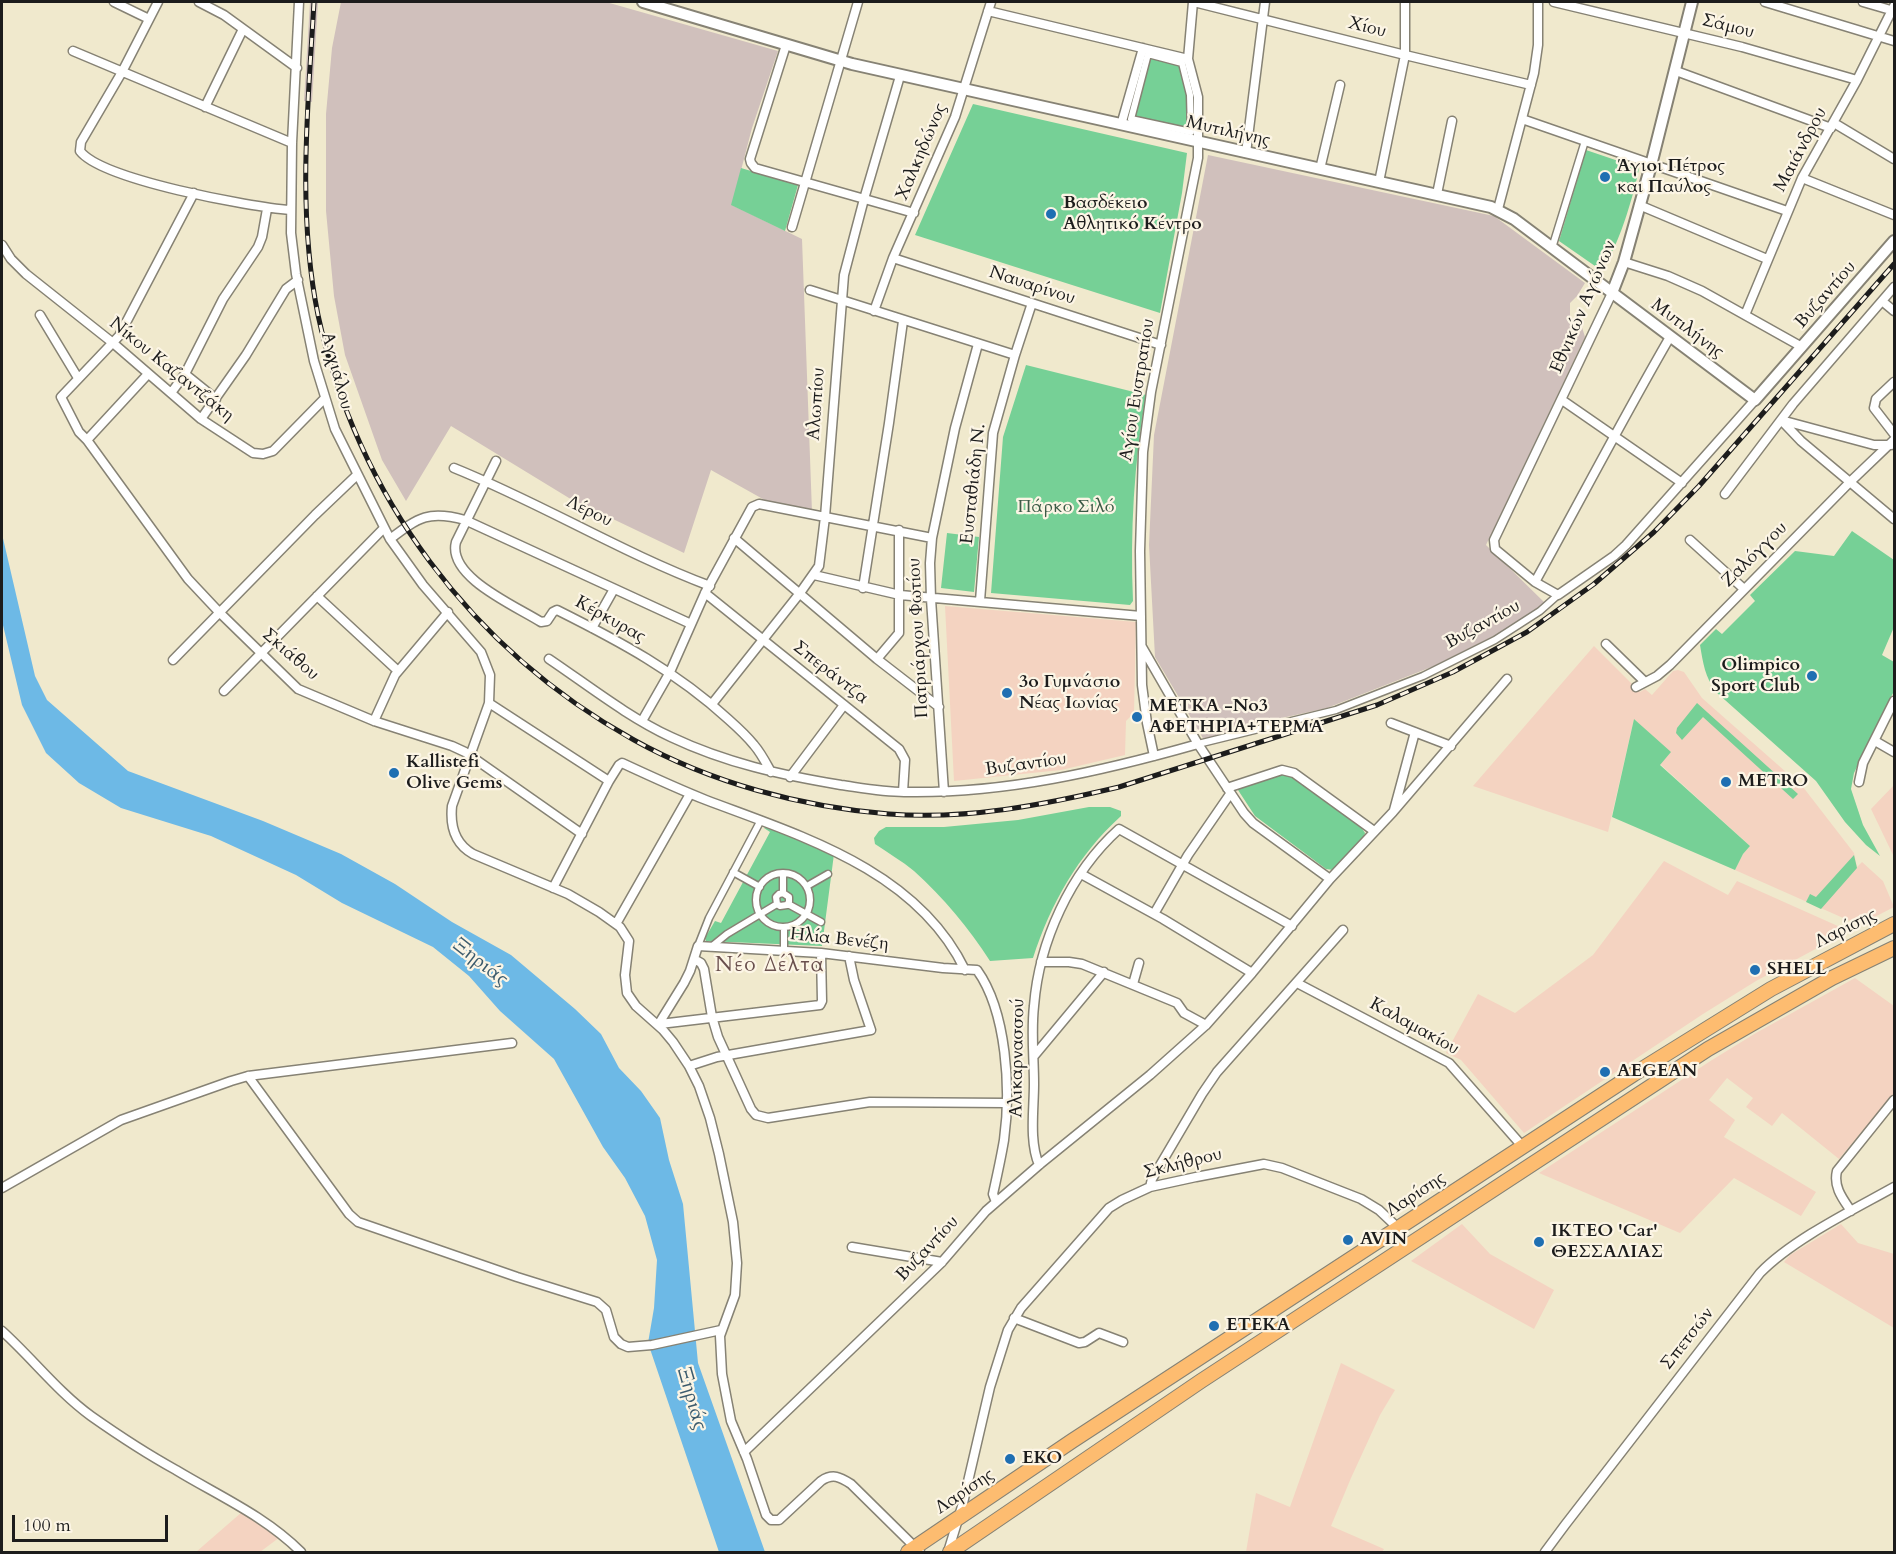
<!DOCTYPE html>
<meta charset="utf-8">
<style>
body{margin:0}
#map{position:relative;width:1896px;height:1554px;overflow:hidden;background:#f0e9cd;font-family:Cardo,serif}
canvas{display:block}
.frame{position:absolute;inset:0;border:3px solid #1c1c1c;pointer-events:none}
.scale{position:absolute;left:12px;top:1515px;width:156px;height:27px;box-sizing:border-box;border:3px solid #1c1c1c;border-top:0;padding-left:8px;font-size:18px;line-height:21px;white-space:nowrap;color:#1c1c1c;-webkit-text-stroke:4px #fcf5e5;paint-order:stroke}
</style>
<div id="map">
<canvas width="1896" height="1554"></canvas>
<div class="frame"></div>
<div class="scale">100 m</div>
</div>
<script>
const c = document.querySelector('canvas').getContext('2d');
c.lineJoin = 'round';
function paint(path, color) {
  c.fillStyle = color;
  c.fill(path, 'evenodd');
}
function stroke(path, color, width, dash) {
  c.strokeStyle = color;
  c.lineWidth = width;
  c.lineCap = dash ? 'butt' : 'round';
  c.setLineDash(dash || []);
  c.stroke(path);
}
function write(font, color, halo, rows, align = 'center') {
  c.font = font + ' Cardo,serif';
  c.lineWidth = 4.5;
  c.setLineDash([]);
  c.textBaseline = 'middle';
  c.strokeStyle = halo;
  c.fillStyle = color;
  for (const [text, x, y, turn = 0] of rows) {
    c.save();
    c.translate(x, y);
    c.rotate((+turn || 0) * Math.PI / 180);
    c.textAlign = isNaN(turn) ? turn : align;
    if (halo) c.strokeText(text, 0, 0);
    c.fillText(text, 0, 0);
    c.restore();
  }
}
paint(new Path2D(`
 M 945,606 L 1136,622 L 1134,713 L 1126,721 L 1125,755 L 1061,770 L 954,781 Z
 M 1594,646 L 1640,692 L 1645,689 L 1652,695 L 1673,671 L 1678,670 L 1684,672 L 1702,698 L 1803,787 L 1854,853 L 1857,867 L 1862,862 L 1883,881 L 1894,907 L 1859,925 L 1735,870 L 1743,854 L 1750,846 L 1660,764 L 1670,753 L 1634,719 L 1608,832 L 1473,786 Z
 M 1894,785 L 1894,857 L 1871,809 Z
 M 1664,861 L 1728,895 L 1737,881 L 1849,931 L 1756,981 L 1703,1014 L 1524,1133 L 1461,1060 L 1446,1053 L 1478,994 L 1515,1013 L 1593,955 Z
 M 1855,978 L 1894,1006 L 1894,1093 L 1839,1159 L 1782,1113 L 1772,1126 L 1746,1107 L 1753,1098 L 1727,1078 L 1709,1100 L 1735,1120 L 1724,1137 L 1816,1192 L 1801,1216 L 1734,1178 L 1680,1233 L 1539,1173 L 1712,1060 L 1756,1033 Z
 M 1462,1224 L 1490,1254 L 1554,1290 L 1534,1329 L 1411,1261 Z
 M 1841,1224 L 1858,1243 L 1894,1254 L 1894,1328 L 1784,1262 L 1790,1255 Z
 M 1341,1363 L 1395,1390 L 1380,1415 L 1351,1478 L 1331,1526 L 1384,1549 L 1382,1552 L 1246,1552 L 1256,1493 L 1290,1507 Z
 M 242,1512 L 280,1537 L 260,1552 L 196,1552 Z`), '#f4d3c1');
paint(new Path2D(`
 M 310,2 L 318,2 L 312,102 L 304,101 Z
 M 341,2 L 606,2 L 778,51 L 752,128 L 732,205 L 802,239 L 812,512 L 770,503 L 711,470 L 684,553 L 569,498 L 451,426 L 406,501 L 382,460 L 345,355 L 334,296 L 326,211 L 326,114 L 332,48 Z
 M 1208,155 L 1494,216 L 1585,283 L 1577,296 L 1570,303 L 1570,318 L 1577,320 L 1581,324 L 1585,337 L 1486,545 L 1545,603 L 1498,634 L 1434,666 L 1327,708 L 1264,722 L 1204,740 L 1155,657 L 1149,545 L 1154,435 Z`), '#d0c0bc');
paint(new Path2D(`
 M 1149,57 L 1180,64 L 1187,86 L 1190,130 L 1133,118 Z
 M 973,104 L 1187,153 L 1182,193 L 1160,313 L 915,235 Z
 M 1586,150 L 1639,168 C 1636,187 1616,260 1600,267 L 1595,266 L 1559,241 Z
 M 741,168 L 798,185 L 785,231 L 731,205 Z
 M 1026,365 L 1146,395 C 1134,462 1130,532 1133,601 L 1130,605 L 991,593 L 1003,437 Z
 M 1852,531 L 1894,560 L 1894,627 L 1882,655 L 1894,662 L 1894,691 L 1854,773 L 1851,789 L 1863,825 L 1880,856 L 1866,845 L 1845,822 L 1816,781 L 1716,692 C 1705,677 1703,663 1700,645 L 1716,629 L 1722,634 L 1755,601 L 1750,595 L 1795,551 L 1834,556 Z
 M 947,533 L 979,537 L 974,592 L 941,588 Z
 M 1697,703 L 1798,794 L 1793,799 L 1703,717 L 1682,740 L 1676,733 L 1677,728 Z
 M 1634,719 L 1671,752 L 1660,765 L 1750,846 L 1743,854 L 1735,870 L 1612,817 Z
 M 1286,773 L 1359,824 L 1365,833 L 1364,837 L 1333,870 L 1326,869 L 1255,816 L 1238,790 L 1238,788 Z
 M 1089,807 L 1110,807 L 1121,811 L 1121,816 C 1078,855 1051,903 1033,958 L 990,961 C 969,928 943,897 914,871 C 902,861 888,853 875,844 L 874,838 L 879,831 L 886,827 L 944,827 L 1018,820 Z
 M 766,826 L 834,854 L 822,946 L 706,941 L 705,938 L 715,921 L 721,923 L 770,832 L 764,828 Z
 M 1854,855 L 1857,868 L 1821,909 L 1806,902 L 1810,894 L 1816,897 Z`), '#76d096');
paint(new Path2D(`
 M 2,534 L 35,676 L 47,700 L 128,771 L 263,821 L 341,854 L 395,884 L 452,922 L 511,955 L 575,1009 L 601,1034 L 619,1068 L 641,1091 L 660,1118 L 669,1160 L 683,1204 L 698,1363 L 765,1552 L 719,1552 L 648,1343 L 654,1308 L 657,1260 L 645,1216 L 625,1178 L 603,1147 L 554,1059 L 500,1011 L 469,976 L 433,947 L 342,903 L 296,875 L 211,836 L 121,808 L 79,783 L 46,753 L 22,705 L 2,621 Z`), '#6db9e6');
const pedestrian = new Path2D(`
 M 1148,54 L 1182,63 L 1190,95 L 1191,132 L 1131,119 Z
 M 1552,248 L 1585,141
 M 1198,744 L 1336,710 L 1423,676 L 1495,640 L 1540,611 L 1558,595
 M 733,872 L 760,887
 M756 900a27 27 0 1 1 54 0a27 27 0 1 1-54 0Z
 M 783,873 L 783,893
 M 807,886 L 828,874
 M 788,904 L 821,922
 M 698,946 L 709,918 L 761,820
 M 711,947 L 727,934 L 777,904 L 780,906 L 787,905 L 789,902 L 789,897 L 783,893 L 779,894 L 776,897 L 777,904
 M 784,951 L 784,927`);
const minor = new Path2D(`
 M 114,2 L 149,19
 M 158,2 L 122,72 L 81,142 L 80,151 C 102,180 251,207 290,210
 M 199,2 L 224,15 L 297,68
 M 299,2 L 292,143 L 291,233 L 296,274 L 314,361 L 335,429 L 390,539 L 423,585 L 481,652 L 490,675 L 489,703 L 452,806 C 450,826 455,844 473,854 L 568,894 L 599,912 L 620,927 L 629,941 L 625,975 L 627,993 L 636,1006 L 663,1030 L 673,1042 L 689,1066 L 699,1086 L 710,1118 L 719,1154 L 733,1222 L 737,1263 L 735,1295 L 720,1336 L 722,1374 L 731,1421 L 747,1459 L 766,1515 L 771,1520 L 779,1520 L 821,1481 C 833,1473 840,1477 851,1484 L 920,1552
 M 1194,2 L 1405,55 L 1531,85
 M 1554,2 L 1742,47 L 1857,80
 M 1765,2 L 1894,41
 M 1863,2 L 1894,11
 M 988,11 L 1188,59
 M 786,45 L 750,159 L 751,163 L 755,168 L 914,213
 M 73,51 L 292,143
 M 1676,71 L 1831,128
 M 205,107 L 243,29
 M 1522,119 L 1787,211
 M 1834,123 L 1894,159
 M 1121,125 L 1143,48
 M 1246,153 L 1265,2
 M 1320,169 L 1340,85
 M 1802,178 L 1894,215
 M 1379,182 L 1405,55 L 1405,2
 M 194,193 L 119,336 L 61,397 L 79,432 L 87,440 L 188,579 L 219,612 L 298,689 L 374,721 L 452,746 L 465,752 L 582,834
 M 1437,194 L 1452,121
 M 1639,205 L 1767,259
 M 1498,209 L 1534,73 L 1538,45 L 1538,2
 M 792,227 L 858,2
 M 2,245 L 11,259 L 26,274 L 113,343 L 201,419 L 253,453 L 263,454 L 273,451 L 325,398
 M 893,258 L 1161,345
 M 1624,262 L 1668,276 L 1702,291 L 1802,347
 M 810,290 L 1015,355
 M 1612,293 L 1494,540 L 1495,549 L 1535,582 L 1558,595 L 1614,556 L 1626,545 L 1755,400
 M 1882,301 L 1894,311
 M 874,311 L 893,258 L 955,117 L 991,2
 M 40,315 L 78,378
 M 1745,315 L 1802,178 L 1857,80 L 1894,6
 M 185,374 L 216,399
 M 1894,382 L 1876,399 L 1874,408 L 1894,434
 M 171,393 L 185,374 L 223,299 L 258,247 L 262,237 L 267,209
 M 1562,400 L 1682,483
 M 201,419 L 246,355 L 286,289 L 298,280
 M 1781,420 L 1801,441 L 1894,519
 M 1781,420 L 1874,445 L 1891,445
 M 87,440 L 148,374
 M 496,461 L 456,542 C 447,577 516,606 541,622 L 547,621 L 553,612 L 557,610 C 619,641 677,672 728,719 C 737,727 746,735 754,745 C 761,753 766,763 771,772
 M 454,468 C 541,503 622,553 710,586
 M 1725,494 L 1793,404 L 1894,287
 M 734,538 L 877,659 L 939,707
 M 390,539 C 419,517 429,510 465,520 L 691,624
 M 1690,540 L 1744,589
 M 814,575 L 900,595 L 1141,616
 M 1535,582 C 1580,501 1623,418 1670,337
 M 863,588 L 889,423 L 903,321
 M 705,593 L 899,749 L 905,760 L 903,792
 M 317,596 L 398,671
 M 980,601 L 993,433 L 1015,355 L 1032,303
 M 592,628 L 614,589
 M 1606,644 L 1645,682
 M 1142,647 L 1198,744 L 1244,813 L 1253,823 L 1330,879
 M 549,659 C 589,686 628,717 671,737 C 726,763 781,775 841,785 C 862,788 883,792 904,792 C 1004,794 1103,771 1198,744
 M 877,659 L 899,633 L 899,530
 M 173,660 L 315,515 L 357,475
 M 1636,687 L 1657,676 L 1670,665 L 1850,482 L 1894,440
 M 224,691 L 384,528
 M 489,703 L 609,781
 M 712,704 L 800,593 L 819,566 L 825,517 L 844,275 L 864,199 L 900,76
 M 374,721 L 395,675 L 448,612
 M 642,721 L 670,672 L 705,593 L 752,507 L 759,504 L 932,538
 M 1391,723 L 1451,746
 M 1875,741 L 1894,752
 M 1154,756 L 1147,723 L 1142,685 L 1140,551 L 1143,452 L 1151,392 L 1198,158 L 1198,97 L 1188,59 L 1193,2
 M 790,777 L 844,705
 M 1859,782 L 1863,763 L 1894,701
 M 1227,788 L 1282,770 L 1294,773 L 1374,831
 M 944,792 L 931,599 L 930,563 L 932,538 L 955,428 L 978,344
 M 1394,810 L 1415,732
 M 1081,874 L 1163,919 L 1252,973
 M 553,888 L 609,781 L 619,765 L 622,763 C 650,776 678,789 706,800 C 801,836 917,870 965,970
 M 1154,914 L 1188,855 L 1230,794
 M 616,924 L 690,794
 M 694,959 L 701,963 L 704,969 L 712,1017 L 718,1037 L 751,1109 L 756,1115 L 768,1118 L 870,1102 L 1006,1103
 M 1041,962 L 1069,962 L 1082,964 L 1177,1003 L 1184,1013 L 1206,1025
 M 1297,983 L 1449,1063 L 1523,1147
 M 1133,984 L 1139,963
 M 660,1024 L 820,1005 L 822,1001 L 821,953
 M 658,1025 L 684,983 L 690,971 L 698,946 L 821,953 L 943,968 L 977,970 C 1007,1012 1011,1090 1004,1140 C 1001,1158 997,1176 993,1194 L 996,1202
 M 1034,1056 L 1104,972
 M 689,1066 L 717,1057 L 871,1030 L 854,980 L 849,956
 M 248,1076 L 349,1214 L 358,1222 L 517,1277 L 597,1302 L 606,1310 L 614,1337 L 621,1344 L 628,1347 L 652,1345 L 721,1330
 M 1039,1165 C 1029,1141 1034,1110 1034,1084 C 1034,1058 1031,1032 1034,1006 C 1039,942 1070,873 1119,829 L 1292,926
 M 1150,1187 L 1152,1179 L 1202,1094 L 1217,1072 L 1343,930
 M 2,1188 L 121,1120 L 231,1081 L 248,1076 L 512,1043
 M 1851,1211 C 1843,1199 1833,1187 1837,1171 L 1894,1100
 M 852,1247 L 942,1262
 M 1014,1318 L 1079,1343 L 1085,1342 L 1099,1333 L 1123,1342
 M 2,1331 C 32,1358 58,1392 91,1416 C 118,1435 147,1454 176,1470 C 219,1496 265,1516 301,1552
 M 744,1452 L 942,1262 L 986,1211 L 1039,1165 L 1150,1075 L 1206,1025 L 1252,973 L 1330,879 L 1393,812 L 1507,679
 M 948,1552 L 963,1503 L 990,1387 L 1008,1330 L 1021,1308 L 1109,1208 L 1122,1200 L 1150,1187 L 1196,1177 L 1264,1164 L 1282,1168 L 1361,1199 L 1379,1210 L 1398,1228
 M 1545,1552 L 1565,1525 L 1760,1273 C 1793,1239 1853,1210 1894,1187`);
const tertiary = new Path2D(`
 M 643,2 L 852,64 L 1491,207 L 1514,219 L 1755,400 L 1894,241
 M 1612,293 L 1624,262 L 1651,165 L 1692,2`);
const primary = new Path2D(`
 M 908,1552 L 1072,1441 L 1634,1074 L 1771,989 L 1894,924
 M 950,1552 L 1201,1381 L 1708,1049 L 1832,978 L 1894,948`);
stroke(pedestrian, '#868274', 9);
stroke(minor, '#868274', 11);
stroke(tertiary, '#868274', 14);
stroke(primary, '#868274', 16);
stroke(pedestrian, '#fff', 6);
stroke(minor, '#fff', 8);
stroke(tertiary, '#fff', 10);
stroke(primary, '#fdbc70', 14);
const rail = new Path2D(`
 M 314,2 C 308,106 297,212 318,315 C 357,496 472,650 634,740 C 711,783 802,807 889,814 C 967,820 1043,805 1119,787 L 1377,705 L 1453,672 L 1527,632 L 1594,584 L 1654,532 L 1699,486 L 1894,264`);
stroke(rail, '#1c1c1c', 5);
stroke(rail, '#fcf5e5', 3, [9]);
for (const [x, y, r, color] of [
 [1605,177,6,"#1f6fb2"],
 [1051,214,6,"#1f6fb2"],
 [1812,676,6,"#1f6fb2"],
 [1007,693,6,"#1f6fb2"],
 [1137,717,6,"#1f6fb2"],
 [394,773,6,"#1f6fb2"],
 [1726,782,6,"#1f6fb2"],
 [1755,970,6,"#1f6fb2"],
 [1605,1072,6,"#1f6fb2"],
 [1348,1240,6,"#1f6fb2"],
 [1539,1242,6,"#1f6fb2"],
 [1214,1326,6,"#1f6fb2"],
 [1010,1459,6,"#1f6fb2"]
]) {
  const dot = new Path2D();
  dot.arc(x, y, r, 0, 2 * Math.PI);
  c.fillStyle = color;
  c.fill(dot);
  stroke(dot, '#fcf5e5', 2);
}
write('18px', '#1c1c1c', '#fcf5e5', [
 ["Σάμου",1728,27,14],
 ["Χίου",1367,28,14],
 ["Μυτιλήνης",1228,132,13],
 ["Μαιάνδρου",1801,150,-62],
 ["Χαλκηδώνος",922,152,-67],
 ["Ναυαρίνου",1032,286,18],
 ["Βυζαντίου",1826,295,-49],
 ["Εθνικών Αγώνων",1584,307,-67],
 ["Μυτιλήνης",1687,329,37],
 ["Νίκου Καζαντζάκη",171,370,39],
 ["Αγχιάλου",336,371,75],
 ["Αγίου Ευστρατίου",1138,390,-81],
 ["Αλωπίου",817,404,-86],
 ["Ευσταθιάδη Ν.",974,484,-84],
 ["Λέρου",589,512,26],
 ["Ζαλόγγου",1755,555,-45],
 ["Κέρκυρας",610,620,29],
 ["Βυζαντίου",1483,625,-29],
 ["Πατριάρχου Φωτίου",919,638,-93],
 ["Σκιάθου",290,655,41],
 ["Σπεράντζα",830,673,38],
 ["Βυζαντίου",1026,765,-8],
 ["Λαρίσης",1846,929,-27],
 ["Ηλία Βενέζη",839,940,6],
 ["Καλαμακίου",1414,1027,29],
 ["Αλικαρνασσού",1018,1058,-89],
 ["Σκλήθρου",1183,1164,-14],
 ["Λαρίσης",1416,1195,-33],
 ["Βυζαντίου",928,1249,-47],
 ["Σπετσών",1688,1339,-52],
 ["Λαρίσης",965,1492,-34]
]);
write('bold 18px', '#1c1c1c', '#fcf5e5', [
 ["Άγιοι Πέτρος",1617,167],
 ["και Παύλος",1617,188],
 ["Βασδέκειο",1063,204],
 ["Αθλητικό Κέντρο",1063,225],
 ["Olimpico",1800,666,"right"],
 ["Sport Club",1800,687,"right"],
 ["3ο Γυμνάσιο",1019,683],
 ["Νέας Ιωνίας",1019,704],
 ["ΜΕΤΚΑ -Νο3",1149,707],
 ["ΑΦΕΤΗΡΙΑ+ΤΕΡΜΑ",1149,728],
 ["Kallistefi",406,763],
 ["Olive Gems",406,784],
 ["METRO",1738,782],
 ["SHELL",1767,970],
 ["AEGEAN",1617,1072],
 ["ΙΚΤΕΟ 'Car'",1551,1232],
 ["ΘΕΣΣΑΛΙΑΣ",1551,1253],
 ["AVIN",1360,1240],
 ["ΕΤΕΚΑ",1226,1326],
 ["EKO",1022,1459]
], 'left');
write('18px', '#3c5b47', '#fcf5e5', [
 ["Πάρκο Σιλό",1066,508]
]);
write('italic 20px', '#3c5b6d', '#fcf5e5', [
 ["Ξηριάς",480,963,38],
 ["Ξηριάς",691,1399,74]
]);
c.letterSpacing = '1.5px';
write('21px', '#694f4d', '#fcf5e5', [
 ["Νέο Δέλτα",770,966]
]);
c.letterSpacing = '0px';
</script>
